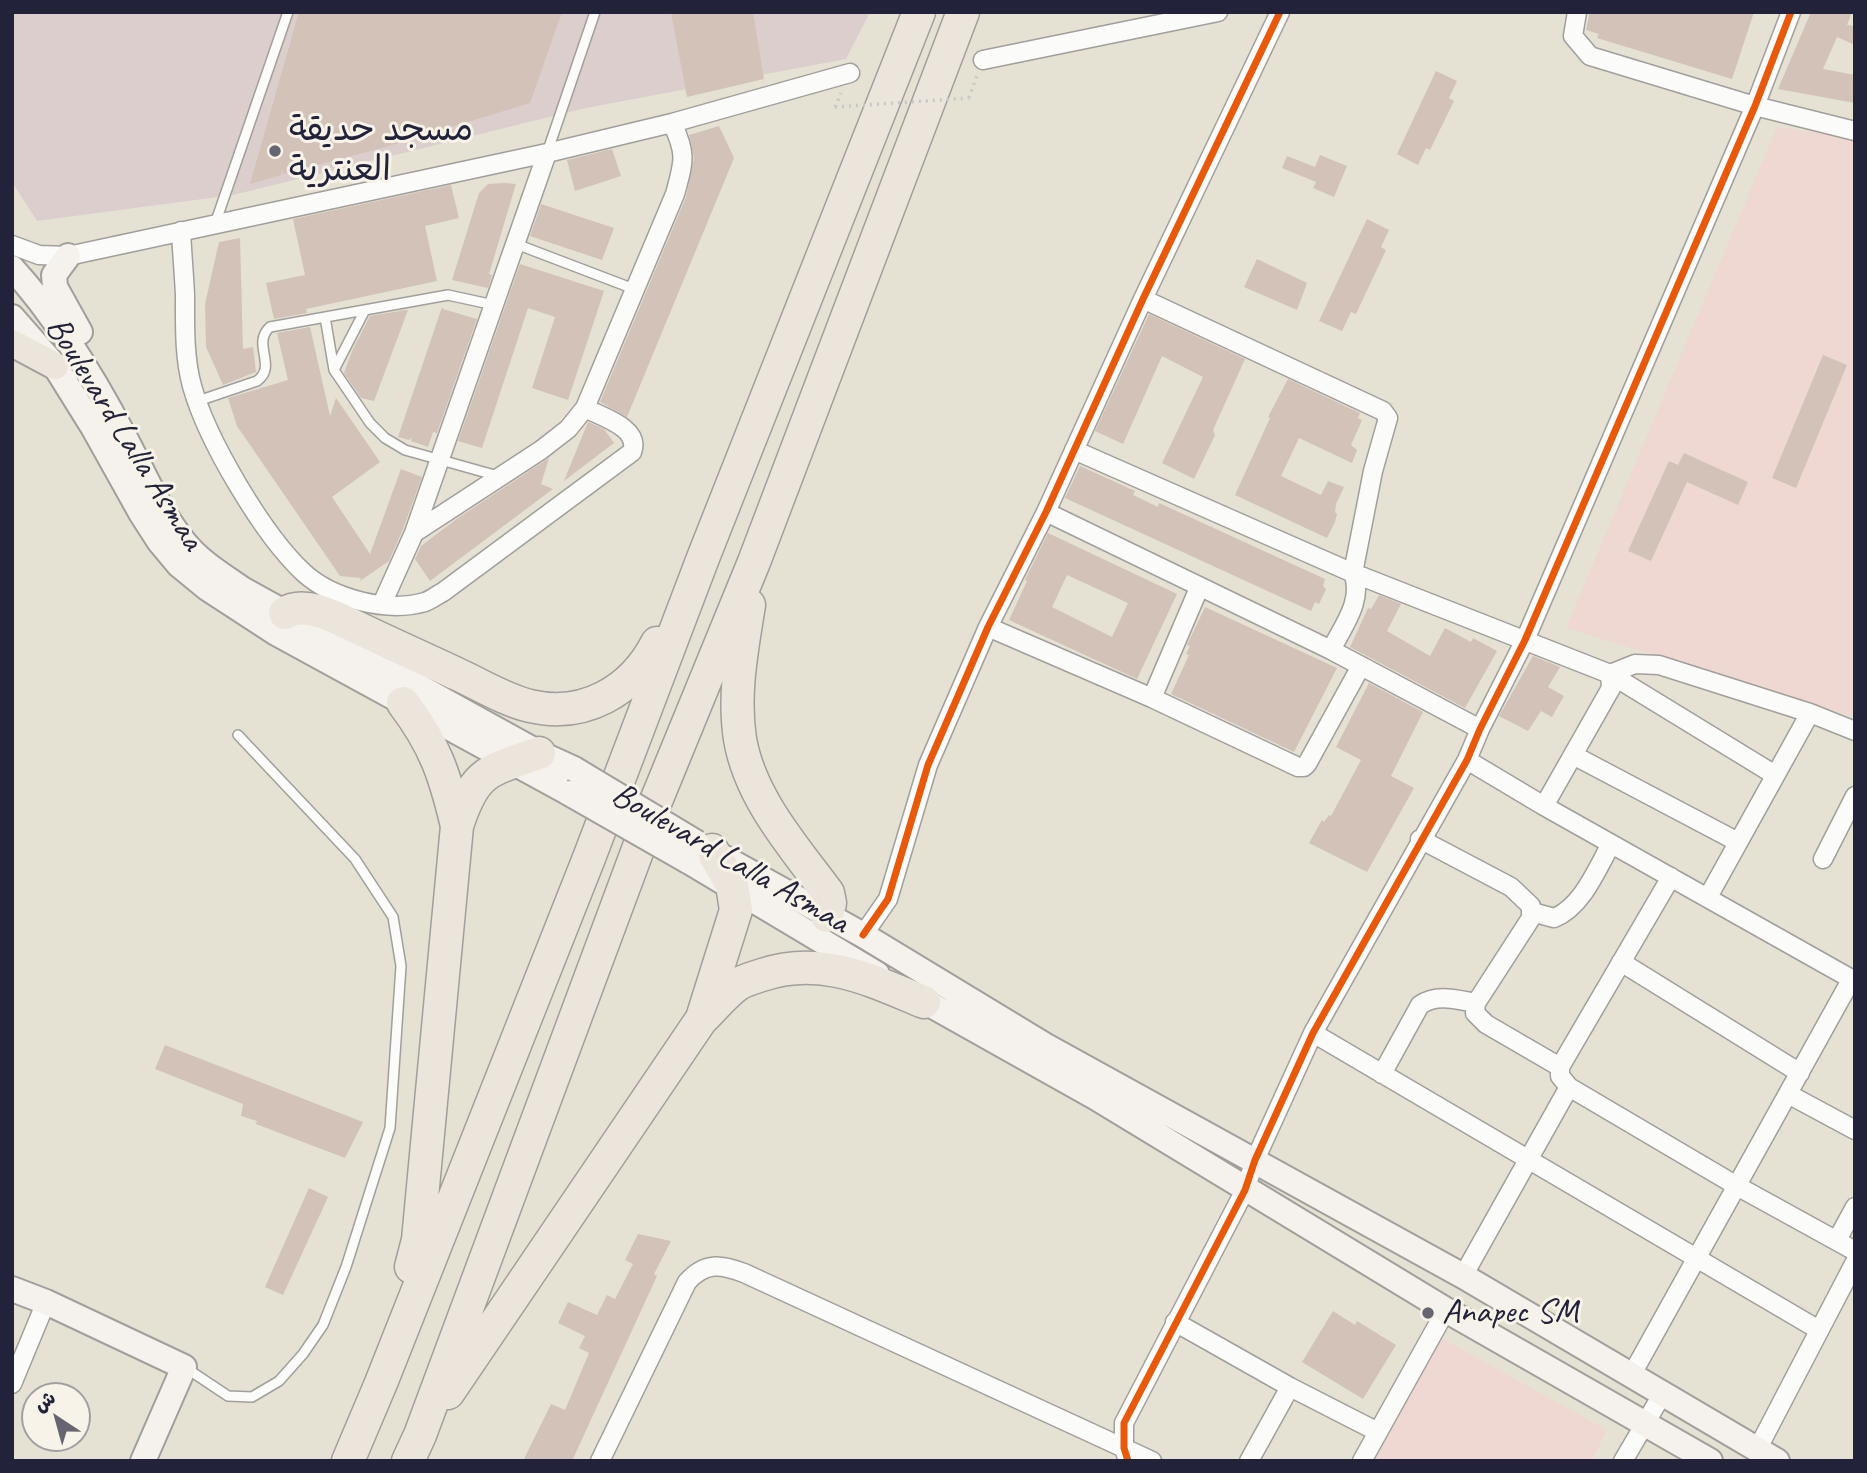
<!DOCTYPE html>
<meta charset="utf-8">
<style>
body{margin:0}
#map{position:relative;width:1867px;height:1473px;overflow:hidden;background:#e5e2d4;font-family:Caveat,"Playpen Sans Arabic",sans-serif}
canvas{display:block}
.frame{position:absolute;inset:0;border:14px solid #22223b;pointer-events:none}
.north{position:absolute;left:21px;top:1382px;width:70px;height:70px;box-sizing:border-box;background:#f7f3e8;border:2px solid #a29fa3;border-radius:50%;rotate:324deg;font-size:19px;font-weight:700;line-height:28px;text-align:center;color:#22223b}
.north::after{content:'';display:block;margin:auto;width:24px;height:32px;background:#666571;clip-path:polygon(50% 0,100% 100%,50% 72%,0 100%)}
</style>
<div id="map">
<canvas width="1867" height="1473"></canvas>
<div class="frame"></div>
<div class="north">ش</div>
</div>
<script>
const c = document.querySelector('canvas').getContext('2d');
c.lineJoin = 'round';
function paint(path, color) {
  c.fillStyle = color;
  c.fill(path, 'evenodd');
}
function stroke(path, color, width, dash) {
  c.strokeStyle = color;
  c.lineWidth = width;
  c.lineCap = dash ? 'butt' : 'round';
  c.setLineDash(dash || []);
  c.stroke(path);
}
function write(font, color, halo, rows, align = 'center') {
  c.font = font + ' Caveat,"Playpen Sans Arabic",sans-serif';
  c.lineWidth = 6;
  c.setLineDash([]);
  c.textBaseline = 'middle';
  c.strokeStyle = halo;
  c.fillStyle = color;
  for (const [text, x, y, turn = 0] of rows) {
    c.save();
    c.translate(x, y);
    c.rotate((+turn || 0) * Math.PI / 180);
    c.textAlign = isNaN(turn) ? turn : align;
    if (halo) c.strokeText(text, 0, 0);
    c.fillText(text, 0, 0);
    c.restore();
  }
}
paint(new Path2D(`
 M 1777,127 L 1855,138 L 1855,717 L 1566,628 Z
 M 1438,1336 L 1607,1430 L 1591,1461 L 1368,1461 Z`), '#efd8d2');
paint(new Path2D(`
 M 12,12 L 870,12 L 846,59 L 586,108 L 233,195 L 37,221 L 12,182 Z`), '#dbcecc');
paint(new Path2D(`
 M 299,12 L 562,12 L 530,103 L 382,148 L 283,174 L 282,170 L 281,175 L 250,184 Z
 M 671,12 L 753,12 L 764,79 L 687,97 Z
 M 1590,12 L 1754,12 L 1732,79 L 1597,38 L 1599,34 L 1586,30 Z
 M 1811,12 L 1852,12 L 1847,25 L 1855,26 L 1855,45 L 1837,37 L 1823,69 L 1855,75 L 1855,103 L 1778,89 Z
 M 1436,71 L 1457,81 L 1449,98 L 1454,101 L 1430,150 L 1426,148 L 1418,165 L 1397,154 Z
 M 719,126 L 734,158 L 627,417 L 600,402 L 686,197 L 694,158 L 689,135 Z
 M 612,149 L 621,176 L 575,191 L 567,160 Z
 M 1320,155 L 1347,166 L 1334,197 L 1313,188 L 1316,182 L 1282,168 L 1287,156 L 1315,167 Z
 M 505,183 L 516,184 L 489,274 L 492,275 L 488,288 L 452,280 L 479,193 L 488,184 Z
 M 451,185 L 459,218 L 425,226 L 437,281 L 306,309 L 307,313 L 274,319 L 266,283 L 305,275 L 293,219 Z
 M 541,204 L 614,228 L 602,260 L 530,236 Z
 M 1367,219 L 1389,230 L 1381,247 L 1386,250 L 1356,314 L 1351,312 L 1342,331 L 1319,321 Z
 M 240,238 L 243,349 L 253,347 L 256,372 L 223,385 L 206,347 L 205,304 L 219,242 Z
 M 1257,259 L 1307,283 L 1297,310 L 1244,287 Z
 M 520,264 L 604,291 L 568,400 L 532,388 L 555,317 L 528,308 L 482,448 L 458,441 Z
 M 442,307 L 443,309 L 477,319 L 437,433 L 433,432 L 428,447 L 411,441 L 412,437 L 409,440 L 398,437 Z
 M 405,310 L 408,310 L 374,401 L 361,398 L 344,373 L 352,351 L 370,316 Z
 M 1149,314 L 1245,359 L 1213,430 L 1215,435 L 1194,479 L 1162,463 L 1203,377 L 1162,356 L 1123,444 L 1095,431 Z
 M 310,327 L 330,416 L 336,398 L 380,462 L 332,497 L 370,554 L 401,469 L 422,477 L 403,529 L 389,561 L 360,581 L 361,578 L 340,576 L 237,426 L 228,398 L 288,380 L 277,333 Z
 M 1823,355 L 1847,365 L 1796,488 L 1772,478 Z
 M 1288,379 L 1360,413 L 1358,418 L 1362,420 L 1351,445 L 1357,450 L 1352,463 L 1299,438 L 1281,476 L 1321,495 L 1328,481 L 1344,487 L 1336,504 L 1335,512 L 1337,514 L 1335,522 L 1327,538 L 1235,495 L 1270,418 L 1268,417 Z
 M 588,422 L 604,429 L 614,443 L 564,481 Z
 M 1684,453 L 1748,482 L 1738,505 L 1687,482 L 1651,561 L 1628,551 L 1669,461 L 1678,465 Z
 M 549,458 L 541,484 L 553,489 L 430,581 L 415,559 L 421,546 L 458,518 Z
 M 1080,466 L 1135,491 L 1133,495 L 1158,507 L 1159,503 L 1325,579 L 1323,586 L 1326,589 L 1319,604 L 1315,602 L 1311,611 L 1065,498 Z
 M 1048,533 L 1177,594 L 1137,679 L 1009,620 L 1027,581 L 1025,580 ZM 1067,575 L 1128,603 L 1112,637 L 1052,607 Z
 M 1379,595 L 1401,604 L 1387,631 L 1430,656 L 1445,628 L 1471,642 L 1473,638 L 1497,651 L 1465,708 L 1350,647 L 1368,608 L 1371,609 Z
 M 1205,607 L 1337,668 L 1294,752 L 1171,694 L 1189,655 L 1186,654 L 1190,646 L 1187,645 Z
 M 1533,656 L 1560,667 L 1548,687 L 1564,696 L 1552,717 L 1541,711 L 1528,731 L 1499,716 Z
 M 1369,683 L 1423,712 L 1391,776 L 1414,788 L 1367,872 L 1309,843 L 1322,820 L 1324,822 L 1329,815 L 1331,816 L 1361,760 L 1336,747 Z
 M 165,1045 L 363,1122 L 345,1158 L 256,1124 L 257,1121 L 241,1116 L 243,1104 L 155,1069 Z
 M 309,1188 L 328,1197 L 283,1295 L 265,1287 Z
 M 638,1234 L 671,1241 L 654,1274 L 657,1276 L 572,1461 L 523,1461 L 551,1404 L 565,1410 L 589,1353 L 579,1348 L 585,1336 L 558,1323 L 568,1302 L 597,1315 L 607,1295 L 615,1299 L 633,1264 L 625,1260 Z
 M 1333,1311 L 1355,1325 L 1357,1321 L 1396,1345 L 1363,1399 L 1302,1362 Z`), '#d2c2b8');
const lane = new Path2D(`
 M 547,153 L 595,12
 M 215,224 L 288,12
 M 516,244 L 634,289
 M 325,317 L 334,370 L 370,423 L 385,438 L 405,450 L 498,476
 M 334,370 L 365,310
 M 198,401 L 257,381 C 278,366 251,344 270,327 L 448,295 L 494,305
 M 186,1368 L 228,1396 L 252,1397 L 279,1381 L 303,1354 L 323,1325 L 346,1267 L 390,1128 L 401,966 L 393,917 L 355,859 L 238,735`);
const street = new Path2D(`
 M 1577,12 L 1573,36 L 1590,56 L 1755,106 L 1855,131
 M 983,60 L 1218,12
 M 181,231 C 182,252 184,274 185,295 C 185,325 184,357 192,386 C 207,440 263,535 304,573 C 333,599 387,613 425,602 C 431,600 437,595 443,592 L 632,452 C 641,428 602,417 585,408
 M 12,245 L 39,255 L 68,256 L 547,153 L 672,123 L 850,73
 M 1143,299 L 1383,411 L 1388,418 L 1373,471 L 1353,573 C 1364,600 1343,626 1331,650
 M 1074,450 L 1353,573 L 1610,674 L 1775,775
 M 1046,512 L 1331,650 L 1480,729
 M 414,533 L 541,450 L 568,429 L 585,408 L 675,194 C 684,161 687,154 672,123
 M 382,604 L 414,533 L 547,153
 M 988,627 L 1152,698 L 1298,767 L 1304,767 L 1307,764 L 1361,666
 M 1152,698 L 1199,588
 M 1573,755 L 1738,842
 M 1467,760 L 1544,806 L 1855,981
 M 1544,806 L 1611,688 L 1610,674 L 1635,664 L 1659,665 L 1810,713 L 1855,731
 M 1420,839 L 1511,887 L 1531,906 L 1531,918 L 1476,1003 L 1475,1013 L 1486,1024 L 1560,1067
 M 1823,859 L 1855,796
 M 1671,877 L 1560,1067 L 1560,1076 L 1569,1087 L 1737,1186 L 1855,1251
 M 1708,897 L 1810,713
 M 1532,912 L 1554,918 C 1582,907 1597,869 1611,844
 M 863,935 L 888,899 L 928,765 L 988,627 L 1046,512 L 1143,299 L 1280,12
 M 1621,962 L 1800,1073
 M 1313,1033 L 1819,1330
 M 1382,1074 L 1420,1005 C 1437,993 1458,1000 1476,1003
 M 1788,1094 L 1855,1130
 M 1837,1240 L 1855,1207
 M 1463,1276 L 1569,1087
 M 1175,1322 L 1290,1387 L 1378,1432
 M 1631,1376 L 1851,980
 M 12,1384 L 46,1302
 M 1758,1448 L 1855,1262
 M 600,1461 L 687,1282 C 705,1262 720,1264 744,1273 L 1152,1461
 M 1128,1461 L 1124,1448 L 1124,1423 L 1245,1190 L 1255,1160 L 1313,1033 L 1467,760 L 1480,729 L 1525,640 L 1755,106 L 1791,12
 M 1249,1461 L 1290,1387
 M 1362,1461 L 1446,1310
 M 1623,1461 L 1663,1393`);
const secondary = new Path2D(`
 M 68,256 L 54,275 L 55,287 L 80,332
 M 12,268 C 57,317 93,377 124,436 C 143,471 159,511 184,542 C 200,562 222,575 242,589 L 539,753 L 574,769
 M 12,317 L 55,366 L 93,427 L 141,513 L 159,541 L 179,565 L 207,588 L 276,633 L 569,793
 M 712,851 L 863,935 L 1046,1046 L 1463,1276 L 1777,1461
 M 688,861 L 877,974
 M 908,992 L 1095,1097 L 1446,1310 L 1710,1461
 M 12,1289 L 46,1302 L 184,1367 L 143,1461`);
const primary = new Path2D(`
 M 12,343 L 55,366`);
const highway = new Path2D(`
 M 749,605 C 742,649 733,694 740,739 C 750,798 794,847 828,893 L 830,903 L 827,916
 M 285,613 C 305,600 337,618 356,627 C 389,643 423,658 457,674 C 481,685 505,700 530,706 C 585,719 633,690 657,643
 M 403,703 C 435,745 445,775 457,826 L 418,1240 L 411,1267
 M 457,826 C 475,770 488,771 539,753
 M 703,1015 L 736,910 L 732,885 L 712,850
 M 448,1393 L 701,1020 C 713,1009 724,994 737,985 C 744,980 753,978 762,975 C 822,955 870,980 924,1002
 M 348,1461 L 381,1383 L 589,858 L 703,558 L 919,12
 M 408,1461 L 420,1435 L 656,801 L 754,562 L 963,12`);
stroke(lane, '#a19f9b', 12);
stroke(street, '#a19f9b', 21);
stroke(secondary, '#a19f9b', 28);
stroke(primary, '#a19f9b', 30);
stroke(highway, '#a19f9b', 35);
stroke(new Path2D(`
 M 969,98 L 977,75
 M 835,107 L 841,93`), '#c8c8c6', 3.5, [2, 5]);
stroke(lane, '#fbfbf9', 9);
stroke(street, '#fbfbf9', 18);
stroke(secondary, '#f5f2ee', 24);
stroke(primary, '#ece5dc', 26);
stroke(highway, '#ece5dc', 32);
const secondaryBridge = new Path2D(`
 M 574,769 L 697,843
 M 569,793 L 688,861`);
stroke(secondaryBridge, '#a19f9b', 28, []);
stroke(new Path2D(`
 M 835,107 L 969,98`), '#c8c8c6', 3.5, [2, 5]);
stroke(secondaryBridge, '#f5f2ee', 24);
stroke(new Path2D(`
 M 863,935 L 888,899 L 928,765 L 988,627 L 1046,512 L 1143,299 L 1280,12
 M 1128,1461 L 1124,1448 L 1124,1423 L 1245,1190 L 1255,1160 L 1313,1033 L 1467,760 L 1480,729 L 1525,640 L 1755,106 L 1791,12`), '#e8590c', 7);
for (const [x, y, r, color] of [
 [275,151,7,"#666571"],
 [1428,1313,7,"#666571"]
]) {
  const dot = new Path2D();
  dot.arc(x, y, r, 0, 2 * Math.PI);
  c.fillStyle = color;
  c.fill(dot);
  stroke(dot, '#f7f3e8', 2.5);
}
write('35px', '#22223b', '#f7f3e8', [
 ["مسجد حديقة",289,131],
 ["العنترية",289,171],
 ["Anapec SM",1442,1313]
], 'left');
write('35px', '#22223b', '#f7f3e8', [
 ["Boulevard Lalla Asmaa",124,434,58],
 ["Boulevard Lalla Asmaa",730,859,30]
]);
</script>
